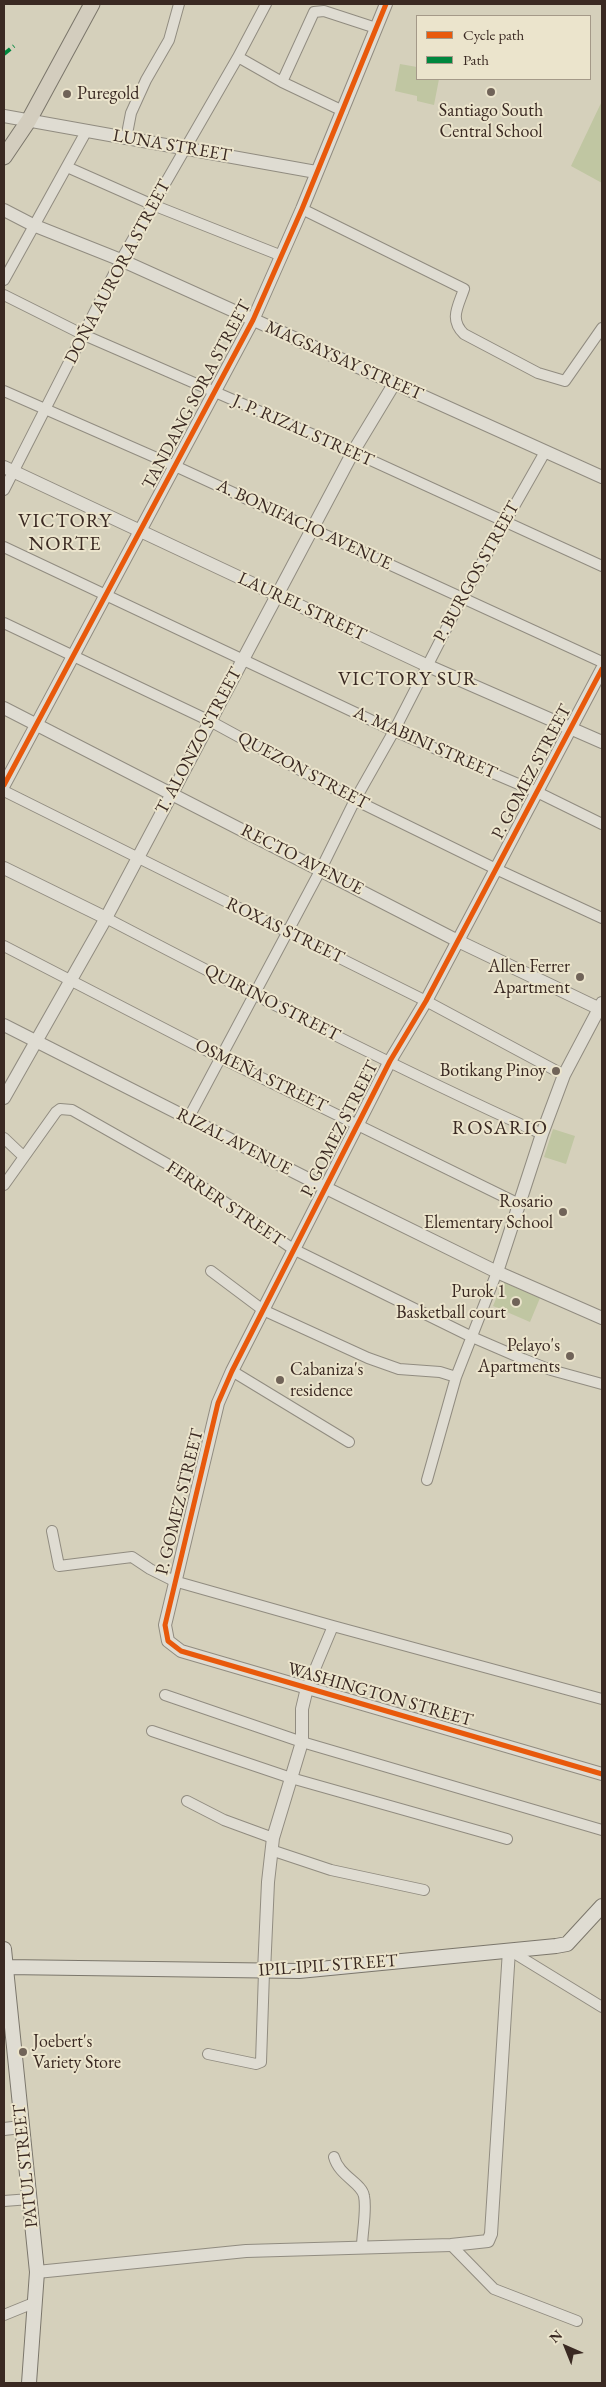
<!DOCTYPE html>
<meta charset="utf-8">
<style>
body{margin:0}
#map{position:relative;width:606px;height:2387px;overflow:hidden;background:#d5d0bb;font-family:"EB Garamond",serif}
canvas{display:block}
.frame{position:absolute;inset:0;border:5px solid #3a2922;pointer-events:none}
.legend{position:absolute;left:416px;top:15px;width:175px;height:65px;box-sizing:border-box;background:#ebe4cc;border:1px solid #a49988;margin:0;padding:6px 9px;list-style:none;font-size:15px;color:#3a2922}
.legend li{display:flex;align-items:center;gap:10px;height:25px}
.legend b{width:25px;border:1px solid #a49988}
.north{position:absolute;left:541px;top:2322px;width:50px;height:50px;-webkit-text-stroke:4px #ebe4cc;paint-order:stroke;rotate:316deg;font-size:14px;font-weight:700;line-height:20px;text-align:center;color:#3a2922}
.north::after{content:'';display:block;margin:auto;width:18px;height:22px;background:#3a2922;clip-path:polygon(50% 0,100% 100%,50% 72%,0 100%)}
</style>
<div id="map">
<canvas width="606" height="2387"></canvas>
<div class="frame"></div>
<ul class="legend">
<li><b style="height:6px;background:#e8590c"></b>Cycle path</li>
<li><b style="height:6px;background:#00873e"></b>Path</li>
</ul>
<div class="north">N</div>
</div>
<script>
const c = document.querySelector('canvas').getContext('2d');
c.lineJoin = 'round';
function paint(path, color) {
  c.fillStyle = color;
  c.fill(path, 'evenodd');
}
function stroke(path, color, width, dash) {
  c.strokeStyle = color;
  c.lineWidth = width;
  c.lineCap = dash ? 'butt' : 'round';
  c.setLineDash(dash || []);
  c.stroke(path);
}
function write(font, color, halo, rows, align = 'center') {
  c.font = font + ' "EB Garamond",serif';
  c.lineWidth = 4;
  c.setLineDash([]);
  c.textBaseline = 'middle';
  c.strokeStyle = halo;
  c.fillStyle = color;
  for (const [text, x, y, turn = 0] of rows) {
    c.save();
    c.translate(x, y);
    c.rotate((+turn || 0) * Math.PI / 180);
    c.textAlign = isNaN(turn) ? turn : align;
    if (halo) c.strokeText(text, 0, 0);
    c.fillText(text, 0, 0);
    c.restore();
  }
}
paint(new Path2D(`
 M 400,64 L 417,67 L 417,79 L 439,79 L 434,105 L 417,101 L 417,96 L 395,91 Z
 M 602,101 L 602,183 L 571,166 Z
 M 553,1129 L 575,1136 L 566,1164 L 544,1157 Z
 M 503,1282 L 540,1298 L 530,1322 L 493,1306 Z`), '#c0c6a2');
const minor = new Path2D(`
 M 238,57 L 282,82 L 343,111
 M 282,82 L 314,12 L 324,11 L 376,28
 M 126,139 L 131,113 L 146,80 L 169,40 L 179,4
 M 67,167 L 153,205 L 282,256
 M 302,209 L 464,289 C 458,307 449,319 464,334 L 538,373 L 565,381 L 602,328
 M 4,280 L 87,130
 M 4,295 L 84,335 L 353,452 L 602,566
 M 4,391 L 175,466 L 602,662
 M 4,490 L 121,260 L 238,57 L 266,4
 M 4,547 L 394,731 L 537,792 L 602,824
 M 4,623 L 210,721 L 355,800 L 496,869 L 602,918
 M 4,791 L 426,1001 L 564,1075
 M 106,918 C 250,993 394,1067 542,1134
 M 4,946 L 221,1058 L 519,1204
 M 188,1119 L 321,869 L 355,800 L 394,731 L 462,598 L 545,452
 M 4,1138 L 23,1156
 M 4,1185 L 56,1112 L 60,1109 L 72,1110 L 178,1170 L 293,1249 L 472,1337 L 523,1359 L 551,1370 L 602,1384
 M 211,1271 L 263,1310 L 368,1358 L 399,1369 L 440,1372 L 456,1377
 M 232,1371 L 349,1442
 M 427,1480 L 456,1377 L 497,1272
 M 52,1531 L 59,1566 L 132,1557 L 150,1569 L 174,1581 L 333,1626 L 602,1699
 M 307,1688 L 333,1626
 M 165,1695 L 302,1742 L 602,1830
 M 152,1731 L 291,1778 L 507,1839
 M 187,1801 L 224,1820 L 273,1838
 M 271,1850 L 331,1870 L 424,1890
 M 509,1950 L 602,2007
 M 208,2054 L 256,2064 L 261,2062 L 264,1972
 M 334,2157 C 339,2176 362,2183 364,2196 C 367,2210 362,2233 362,2247
 M 4,2201 L 30,2199
 M 451,2245 L 494,2289 L 577,2321
 M 4,2315 L 36,2302`);
const tertiary = new Path2D(`
 M 4,116 L 316,172
 M 4,210 L 33,225 L 121,260 L 602,477
 M 4,467 L 426,665 L 602,742
 M 602,669 L 426,1001 L 390,1061 L 232,1371 L 218,1403 L 165,1625 L 168,1641 L 181,1651 L 602,1774
 M 4,708 L 458,941 L 602,1010
 M 4,785 L 253,320 L 302,209 L 386,4
 M 4,868 L 106,918
 M 4,1025 L 326,1188 L 497,1272 L 602,1318
 M 4,1098 L 106,918 L 353,452 L 394,384
 M 497,1272 L 542,1134 L 564,1075 L 602,1003
 M 264,1972 L 268,1882 L 273,1838 L 302,1742 L 302,1709 L 307,1688
 M 4,2129 L 21,2127
 M 37,2272 L 246,2251 L 451,2245 L 488,2241 L 491,2234 L 509,1950`);
const secondary = new Path2D(`
 M 4,1949 L 37,2272 L 29,2383
 M 6,1967 L 299,1971 L 556,1946 L 567,1944 L 602,1906`);
const primary = new Path2D(`
 M 4,157 L 29,120 L 92,4`);
stroke(minor, '#918c80', 12);
stroke(tertiary, '#918c80', 14);
stroke(secondary, '#7b766b', 16);
stroke(primary, '#7b766b', 17);
stroke(minor, '#dfdcd2', 10);
stroke(tertiary, '#dfdcd2', 12);
stroke(secondary, '#dfdcd2', 14);
stroke(primary, '#d3cdbe', 15);
stroke(new Path2D(`
 M 4,54 L 14,46`), '#00873e', 4, [8, 4]);
stroke(new Path2D(`
 M 602,669 L 426,1001 L 390,1061 L 232,1371 L 218,1403 L 165,1625 L 168,1641 L 181,1651 L 602,1774
 M 4,785 L 253,320 L 302,209 L 386,4`), '#e8590c', 5);
for (const [x, y, r, color] of [
 [491,92,5,"#706358"],
 [67,94,5,"#706358"],
 [580,977,5,"#706358"],
 [556,1071,5,"#706358"],
 [563,1212,5,"#706358"],
 [516,1302,5,"#706358"],
 [570,1356,5,"#706358"],
 [280,1380,5,"#706358"],
 [23,2052,5,"#706358"]
]) {
  const dot = new Path2D();
  dot.arc(x, y, r, 0, 2 * Math.PI);
  c.fillStyle = color;
  c.fill(dot);
  stroke(dot, '#ebe4cc', 2);
}
write('18px', '#3a2922', '#ebe4cc', [
 ["Puregold",77,94,"left"],
 ["Santiago South",491,111,"center"],
 ["Central School",491,132,"center"],
 ["Allen Ferrer",570,967],
 ["Apartment",570,988],
 ["Botikang Pinoy",546,1071],
 ["Rosario",553,1202],
 ["Elementary School",553,1223],
 ["Purok 1",506,1292],
 ["Basketball court",506,1313],
 ["Pelayo's",560,1346],
 ["Apartments",560,1367],
 ["Cabaniza's",290,1370,"left"],
 ["residence",290,1391,"left"],
 ["Joebert's",33,2042,"left"],
 ["Variety Store",33,2063,"left"]
], 'right');
write('18px', '#3a2922', '#ebe4cc', [
 ["LUNA STREET",172,146,10],
 ["DOÑA AURORA STREET",118,272,-62],
 ["MAGSAYSAY STREET",344,361,24],
 ["TANDANG SORA STREET",197,395,-62],
 ["J. P. RIZAL STREET",303,431,24],
 ["A. BONIFACIO AVENUE",304,525,25],
 ["P. BURGOS STREET",477,572,-61],
 ["LAUREL STREET",302,607,25],
 ["T. ALONZO STREET",199,741,-62],
 ["A. MABINI STREET",425,743,24],
 ["QUEZON STREET",303,771,28],
 ["P. GOMEZ STREET",532,772,-62],
 ["RECTO AVENUE",302,860,27],
 ["ROXAS STREET",285,931,26],
 ["QUIRINO STREET",272,1003,27],
 ["OSMEÑA STREET",261,1076,26],
 ["P. GOMEZ STREET",340,1129,-63],
 ["RIZAL AVENUE",234,1142,27],
 ["FERRER STREET",225,1204,34],
 ["P. GOMEZ STREET",180,1502,-76],
 ["WASHINGTON STREET",380,1695,16],
 ["IPIL-IPIL STREET",328,1966,-4],
 ["PATUL STREET",26,2166,-96]
]);
c.letterSpacing = '1px';
write('20px', '#3a2922', '#ebe4cc', [
 ["VICTORY",65,522],
 ["NORTE",65,545],
 ["VICTORY SUR",408,680],
 ["ROSARIO",500,1129]
]);
c.letterSpacing = '0px';
</script>
